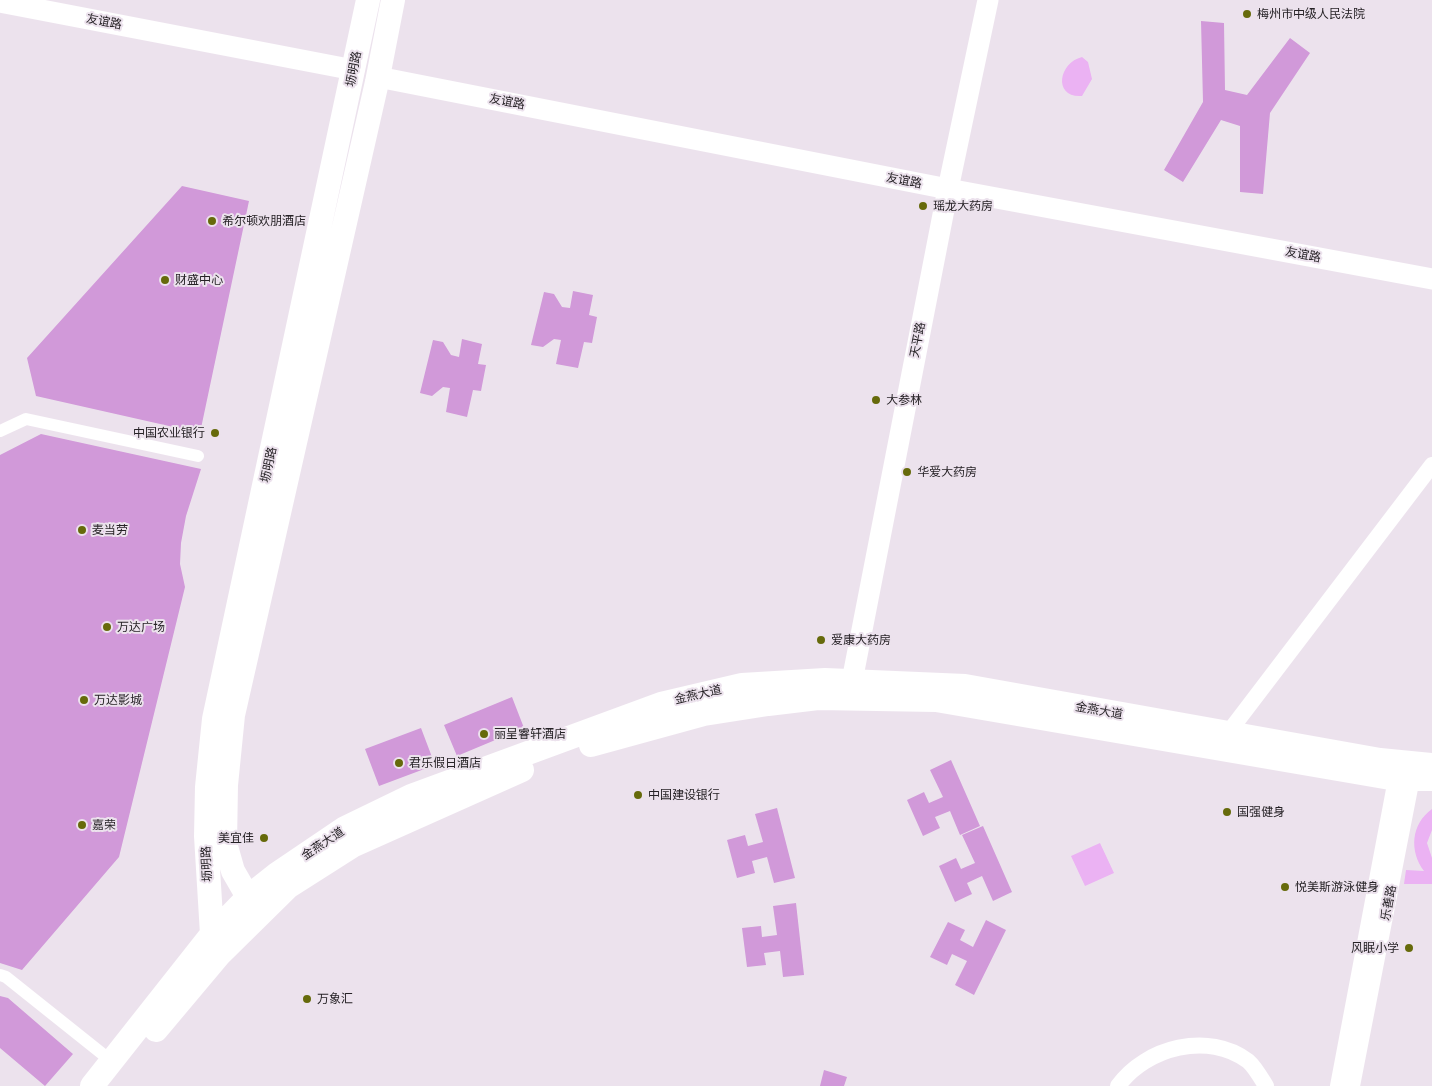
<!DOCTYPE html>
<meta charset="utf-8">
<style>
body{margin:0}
canvas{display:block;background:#ece2ed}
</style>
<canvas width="1432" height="1086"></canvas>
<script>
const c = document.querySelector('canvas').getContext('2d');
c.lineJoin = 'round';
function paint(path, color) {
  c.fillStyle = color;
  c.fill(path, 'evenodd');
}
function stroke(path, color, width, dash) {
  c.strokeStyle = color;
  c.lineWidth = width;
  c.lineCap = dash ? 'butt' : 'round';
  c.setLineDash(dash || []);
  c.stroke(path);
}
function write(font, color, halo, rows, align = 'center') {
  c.font = font + ' Figtree,"Noto Sans SC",sans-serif';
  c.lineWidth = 4;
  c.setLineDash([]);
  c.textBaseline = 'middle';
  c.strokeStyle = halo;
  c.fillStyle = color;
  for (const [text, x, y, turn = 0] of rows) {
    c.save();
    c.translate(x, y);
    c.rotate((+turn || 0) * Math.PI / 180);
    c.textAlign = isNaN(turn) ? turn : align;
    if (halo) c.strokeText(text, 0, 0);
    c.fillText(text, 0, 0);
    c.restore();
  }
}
paint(new Path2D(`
 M 1082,57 L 1088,62 L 1092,79 L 1082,96 C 1053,98 1058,63 1082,57 Z
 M 1432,809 L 1432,830 L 1427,843 L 1432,858 L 1432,884 L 1404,884 L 1406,870 L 1424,871 C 1409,851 1411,824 1432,809 Z
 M 1100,843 L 1114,873 L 1085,886 L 1071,856 Z`), '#ebb2f3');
paint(new Path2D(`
 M 1201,21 L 1224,23 L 1225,90 L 1247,95 L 1290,38 L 1310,53 L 1270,113 L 1263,194 L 1240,192 L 1240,126 L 1221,120 L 1183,182 L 1164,170 L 1203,102 Z
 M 182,186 L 249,201 L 200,433 L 36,396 L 27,358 Z
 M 573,291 L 593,295 L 589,315 L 597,317 L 592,343 L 584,342 L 578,368 L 556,364 L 561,340 L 554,339 L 543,347 L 531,345 L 544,292 L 554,294 L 562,307 L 570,308 Z
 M 462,339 L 482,344 L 478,364 L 486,365 L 481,391 L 473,390 L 467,417 L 446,412 L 450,388 L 443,387 L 432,396 L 420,393 L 433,340 L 443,342 L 451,355 L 459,357 Z
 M 41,434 L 201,469 L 186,516 L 181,543 L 180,564 L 185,587 L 119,857 L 22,970 L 0,963 L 0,455 Z
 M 512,697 L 524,728 L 457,756 L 444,725 Z
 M 421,728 L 435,765 L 379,786 L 365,749 Z
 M 951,760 L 980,826 L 960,835 L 950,811 L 935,817 L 940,828 L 923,836 L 907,800 L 924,792 L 929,803 L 943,797 L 930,770 Z
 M 777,808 L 795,878 L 774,883 L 767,857 L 752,861 L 755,873 L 737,878 L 727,840 L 745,835 L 748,846 L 763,842 L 755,814 Z
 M 983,826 L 1012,892 L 993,901 L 982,876 L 967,883 L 972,894 L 955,902 L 939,866 L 956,858 L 961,869 L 975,863 L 962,835 Z
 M 796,903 L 804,975 L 783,977 L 780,951 L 764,953 L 766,965 L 747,967 L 742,928 L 761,926 L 762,937 L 777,935 L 773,906 Z
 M 986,920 L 1006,930 L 974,995 L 955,985 L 967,961 L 952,954 L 947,965 L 930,957 L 948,922 L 965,930 L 960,940 L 973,947 Z
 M 0,996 L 8,998 L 73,1054 L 45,1086 L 0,1048 Z
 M 824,1070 L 847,1077 L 844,1086 L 820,1086 Z`), '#d199d9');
stroke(new Path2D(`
 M 0,431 L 26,419 L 198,456
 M 0,975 L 6,977 L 105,1056`), '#fff', 12);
stroke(new Path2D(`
 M 1228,733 L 1432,465
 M 1118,1086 C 1146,1047 1209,1031 1248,1061 C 1255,1067 1261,1078 1266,1086
 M 1338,1086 L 1396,779
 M 1352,1086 L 1412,778`), '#fff', 16);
stroke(new Path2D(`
 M 0,2 L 354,70
 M 378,77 L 948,189 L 1432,279
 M 852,681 L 948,189 L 988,0`), '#fff', 21);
stroke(new Path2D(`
 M 591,745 L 704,714 L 768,704 L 818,698 L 936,700 L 1396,779 L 1432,779
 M 248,897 L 233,871 L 225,843 L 226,785 L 233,715 L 377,82 L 393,0
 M 212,934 L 206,836 L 207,787 L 214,719 L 368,0
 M 156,1030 L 219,955 L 288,887 L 354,845 L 522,770
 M 92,1086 L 212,934 L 248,897 L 277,874 L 345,828 L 411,796 L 661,704 L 742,685 L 825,680 L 965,686 L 1380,760 L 1432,765`), '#fff', 24);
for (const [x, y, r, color] of [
 [1247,14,5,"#666a0b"],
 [923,206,5,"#666a0b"],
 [212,221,5,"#666a0b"],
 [165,280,5,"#666a0b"],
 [876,400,5,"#666a0b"],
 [215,433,5,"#666a0b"],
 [907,472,5,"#666a0b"],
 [82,530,5,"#666a0b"],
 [107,627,5,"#666a0b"],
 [821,640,5,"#666a0b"],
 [84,700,5,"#666a0b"],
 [484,734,5,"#666a0b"],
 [399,763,5,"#666a0b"],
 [638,795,5,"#666a0b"],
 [1227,812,5,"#666a0b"],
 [82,825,5,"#666a0b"],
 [264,838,5,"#666a0b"],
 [1285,887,5,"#666a0b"],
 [1409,948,5,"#666a0b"],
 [307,999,5,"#666a0b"]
]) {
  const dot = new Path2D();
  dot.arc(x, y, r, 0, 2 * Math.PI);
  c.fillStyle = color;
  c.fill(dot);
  stroke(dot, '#ece2ed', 2);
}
write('12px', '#262226', '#ece2ed', [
 ["梅州市中级人民法院",1257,14],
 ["瑶龙大药房",933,206],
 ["希尔顿欢朋酒店",222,221],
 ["财盛中心",175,280],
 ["大参林",886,400],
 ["中国农业银行",205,433,"right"],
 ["华爱大药房",917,472],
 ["麦当劳",92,530],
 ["万达广场",117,627],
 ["爱康大药房",831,640],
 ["万达影城",94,700],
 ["丽呈睿轩酒店",494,734],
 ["君乐假日酒店",409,763],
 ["中国建设银行",648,795],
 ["国强健身",1237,812],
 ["嘉荣",92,825],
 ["美宜佳",254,838,"right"],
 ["悦美斯游泳健身",1295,887],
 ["风眠小学",1399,948,"right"],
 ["万象汇",317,999]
], 'left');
write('12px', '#262226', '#ece2ed', [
 ["友谊路",104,22,11],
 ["坜明路",354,69,-79],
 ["友谊路",507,102,11],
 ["友谊路",904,181,11],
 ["友谊路",1303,255,11],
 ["天平路",918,340,-79],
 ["坜明路",269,465,-78],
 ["金燕大道",698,695,-13],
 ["金燕大道",1099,711,10],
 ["金燕大道",323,844,-34],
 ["坜明路",207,864,-93],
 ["乐善路",1389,903,-79]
]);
</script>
